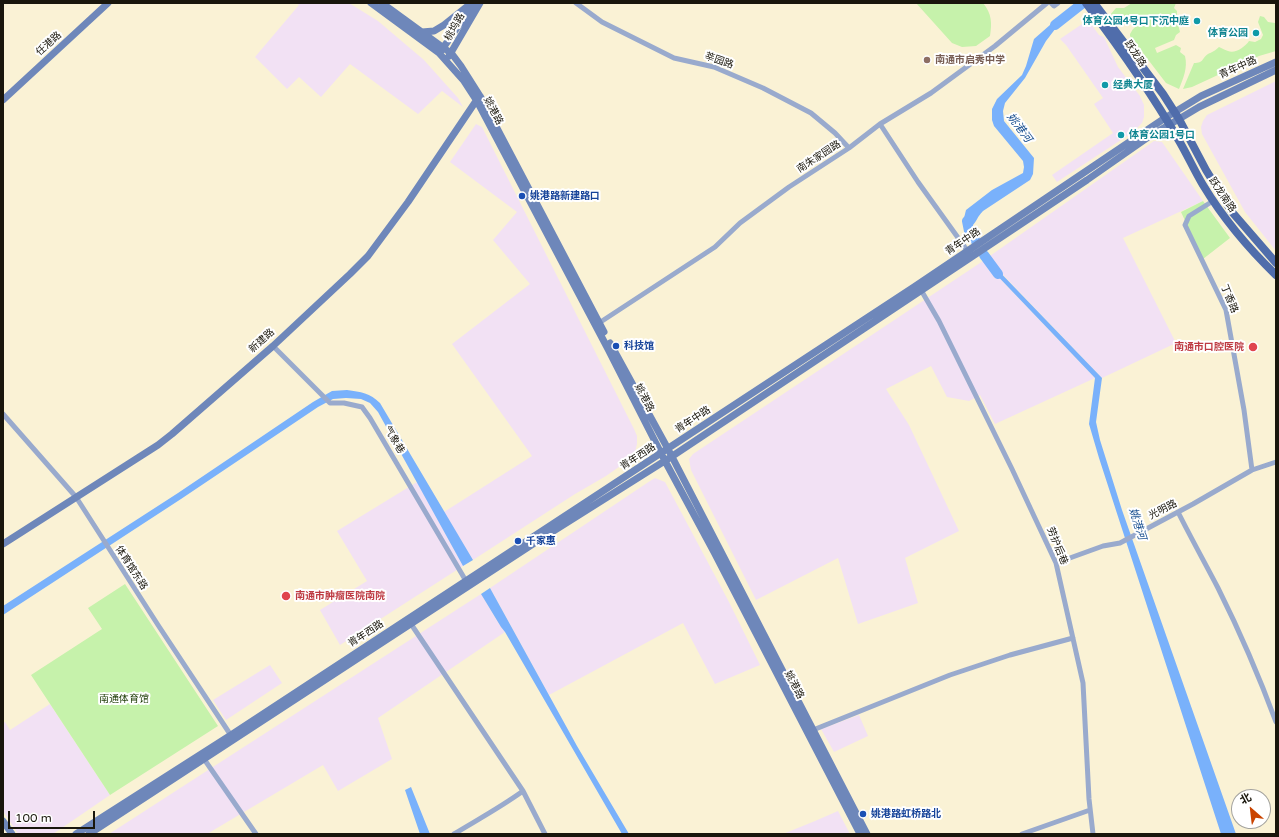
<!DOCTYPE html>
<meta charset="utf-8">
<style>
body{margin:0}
#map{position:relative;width:1279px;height:837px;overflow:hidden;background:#faf2d5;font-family:"Varela Round","Noto Sans SC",sans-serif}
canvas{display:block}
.frame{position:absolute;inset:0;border:4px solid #19160c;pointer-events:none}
.north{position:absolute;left:1231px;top:789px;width:40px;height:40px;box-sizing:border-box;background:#fff;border:1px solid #a3a29e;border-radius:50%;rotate:332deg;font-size:11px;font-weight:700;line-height:16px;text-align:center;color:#19160c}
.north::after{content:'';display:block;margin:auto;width:14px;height:18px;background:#ca4400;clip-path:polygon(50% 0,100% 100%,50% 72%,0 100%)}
.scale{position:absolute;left:8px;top:811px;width:87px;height:18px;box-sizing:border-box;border:2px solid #19160c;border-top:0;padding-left:5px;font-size:12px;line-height:14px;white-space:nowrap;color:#19160c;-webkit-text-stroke:3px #fff;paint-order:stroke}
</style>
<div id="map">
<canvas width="1279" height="837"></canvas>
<div class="frame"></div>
<div class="north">北</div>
<div class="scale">100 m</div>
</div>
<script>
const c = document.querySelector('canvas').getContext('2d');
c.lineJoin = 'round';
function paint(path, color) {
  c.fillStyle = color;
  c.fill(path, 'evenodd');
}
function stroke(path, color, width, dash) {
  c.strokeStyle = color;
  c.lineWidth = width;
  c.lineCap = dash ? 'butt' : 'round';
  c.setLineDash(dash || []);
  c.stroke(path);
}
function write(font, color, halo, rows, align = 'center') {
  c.font = font + ' "Varela Round","Noto Sans SC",sans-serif';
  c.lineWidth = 4;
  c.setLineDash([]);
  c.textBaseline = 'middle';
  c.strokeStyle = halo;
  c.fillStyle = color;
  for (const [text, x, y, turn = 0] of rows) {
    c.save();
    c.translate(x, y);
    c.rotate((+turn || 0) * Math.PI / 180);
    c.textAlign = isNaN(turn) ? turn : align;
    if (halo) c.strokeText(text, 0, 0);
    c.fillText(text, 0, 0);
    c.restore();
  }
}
paint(new Path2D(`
 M 296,3 L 349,3 L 378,21 L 424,60 L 458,98 L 463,107 L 442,91 L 418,114 L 350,64 L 321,97 L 299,77 L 287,89 L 255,57 L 299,5 Z
 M 1088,20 L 1099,35 L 1104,37 L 1118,67 L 1140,96 L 1144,105 L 1144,117 L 1142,123 L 1133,132 L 1057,182 L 1052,175 L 1113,133 L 1094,104 L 1103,98 L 1066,45 L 1060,39 Z
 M 1276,81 L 1276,251 L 1245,212 L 1202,134 L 1201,127 L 1203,121 L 1207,115 Z
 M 476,124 L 482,127 L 634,429 L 637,436 L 637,444 L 635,452 L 626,462 L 606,476 L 575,494 L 473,560 L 444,512 L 532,456 L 452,344 L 530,284 L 493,240 L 517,212 L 450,162 Z
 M 1154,141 L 1162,142 L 1203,201 L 1123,238 L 1176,343 L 1102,378 L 987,258 Z
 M 983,261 L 1095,378 L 995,424 L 980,395 L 969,401 L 947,397 L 931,366 L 886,389 L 909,425 L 959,531 L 905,558 L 918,603 L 858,624 L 838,558 L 756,600 L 691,470 L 689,459 L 693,454 Z
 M 655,478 L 665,482 L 729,602 L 760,665 L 715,684 L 683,623 L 549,695 L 490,588 L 650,481 Z
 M 417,482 L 463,566 L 340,645 L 320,610 L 367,581 L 337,531 Z
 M 481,594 L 501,627 L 505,632 L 378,718 L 392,759 L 338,791 L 323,765 L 207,834 L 109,834 Z
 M 270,665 L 282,683 L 226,720 L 213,700 Z
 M 50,704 L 110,795 L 53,834 L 18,834 L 3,811 L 3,723 L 5,722 L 10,730 Z
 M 859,715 L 868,736 L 834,752 L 821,729 Z
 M 838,811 L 850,834 L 783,834 L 815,821 Z`), '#f2e1f4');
paint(new Path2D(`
 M 916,3 L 983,3 C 992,14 992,23 990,36 L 976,46 L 962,47 L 952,43 Z
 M 1132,3 L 1184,3 L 1176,3 L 1174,8 L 1177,11 L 1177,20 L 1180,32 L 1176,35 L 1174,40 L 1155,48 L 1157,53 L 1176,45 L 1181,48 L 1180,52 L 1185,56 C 1188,68 1183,79 1179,89 L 1166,83 L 1130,36 L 1130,34 L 1133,29 L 1144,20 L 1141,15 C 1124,25 1126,30 1110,15 L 1116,8 L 1124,8 Z
 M 1260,16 L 1264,17 L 1268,22 L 1275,23 L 1276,25 L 1276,51 L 1259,56 L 1192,87 L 1183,89 L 1194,63 C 1204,63 1202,58 1208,54 C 1212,52 1215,51 1219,47 C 1222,48 1224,50 1228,51 C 1235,54 1245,47 1249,41 L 1255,42 L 1261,39 L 1263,35 L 1258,22 Z
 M 1203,201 L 1230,238 L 1203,259 L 1181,212 Z
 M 125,584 L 218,726 L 110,795 L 31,675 L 102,629 L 88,608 Z`), '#c6f2ab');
paint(new Path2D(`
 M 1075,3 L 1046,41 L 1025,78 L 1005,103 L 1003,111 L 1004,121 L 1034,158 L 1033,174 L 1030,180 L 983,211 C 977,217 977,221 972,226 L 972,233 L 968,237 L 963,222 L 966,210 L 992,190 L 1023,173 L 1024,167 L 1023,161 L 994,126 L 992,120 L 992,109 L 997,99 L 1022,75 L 1026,66 L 1034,39 Z
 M 991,263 L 1102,378 L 1096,422 L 1100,440 L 1122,510 L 1236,834 L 1221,834 L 1099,458 L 1089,424 L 1095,378 L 988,266 Z
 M 347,390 C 361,392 370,393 380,403 L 473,560 L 463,566 L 378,412 L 370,403 L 361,399 L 346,398 L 333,399 L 318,407 L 181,499 L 3,615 L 3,606 L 178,493 L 313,402 L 332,391 Z
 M 490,588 L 577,746 L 629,834 L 622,834 L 505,632 L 501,627 L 481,594 Z
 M 411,787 L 430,834 L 420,834 L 405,790 Z`), '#79b1fb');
stroke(new Path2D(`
 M 1055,25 L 1083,3
 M 967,221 L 969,231 L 975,240
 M 984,255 L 998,274`), '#79b1fb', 10);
stroke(new Path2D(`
 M 576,3 L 602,22 L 674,58 L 714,67 L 763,88 L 811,113 L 835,133 L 849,148
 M 1051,3 L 1054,6 L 1058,3
 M 880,124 L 918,182 L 969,253
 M 1213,201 L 1189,216 L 1185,225 L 1226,310 L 1244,410 L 1252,470
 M 921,290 L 939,321 L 1012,469 L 1056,563 L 1083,683 L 1089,799 L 1093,834
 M 599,323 L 715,247 L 740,223 L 789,187 L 849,148 L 880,124 L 931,93 L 995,46 L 1047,3
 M 273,346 L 330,403 L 344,403 L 362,407 L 370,418 L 466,581
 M 3,414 L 76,497 L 158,625 L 232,737
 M 1178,512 C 1191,538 1205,563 1218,588 C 1240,632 1259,676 1276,722
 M 1056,563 L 1103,546 L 1120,543 L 1193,504 L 1252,470 L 1276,462
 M 409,621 L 523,791 L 545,834
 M 813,730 L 950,675 L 1010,655 L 1073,638
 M 204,759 L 256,834
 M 454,834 C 477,820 501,807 523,791
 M 1022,834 L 1090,810`), '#99aacd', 5);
stroke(new Path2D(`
 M 371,3 L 439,53 L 464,81 L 477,101 L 608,349 L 665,461 L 714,552 L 860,834
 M 382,3 L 452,54 L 461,66 L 480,96 L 604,332
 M 422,32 L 434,31 L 444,25 L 469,5
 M 441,51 L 474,3
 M 449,56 L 480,3
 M 3,100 L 108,3
 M 610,343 L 668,449 L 867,834
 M 3,544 L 158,445 L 172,434 L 273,346 L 350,274 L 368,256 L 408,202 L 478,98
 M 3,821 L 12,834
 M 76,834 L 231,735 L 914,287 L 1165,118 L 1201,96 L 1276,62
 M 89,834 L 536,542 L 671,457 L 1087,180 L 1150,136 L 1179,119 L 1199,107 L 1276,70`), '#6e87ba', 7);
stroke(new Path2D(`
 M 1086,3 C 1119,47 1151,92 1178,139 C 1187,154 1194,170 1203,185 C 1223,218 1248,248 1276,275
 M 1094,3 L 1163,94 L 1179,119 L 1206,170 L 1232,212 L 1276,263`), '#506dab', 8);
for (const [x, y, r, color] of [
 [1197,21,4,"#0f9aa8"],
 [1256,33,4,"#0f9aa8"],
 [927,60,4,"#8d6e63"],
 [1105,85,4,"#0f9aa8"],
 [1121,135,4,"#0f9aa8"],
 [522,196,4,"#1a4fb4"],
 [616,346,4,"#1a4fb4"],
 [1253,347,5,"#e0444e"],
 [518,541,4,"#1a4fb4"],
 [286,596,5,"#e0444e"],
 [863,814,4,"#1a4fb4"]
]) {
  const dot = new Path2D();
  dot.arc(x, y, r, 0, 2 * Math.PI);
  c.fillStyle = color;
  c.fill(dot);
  stroke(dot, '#fff', 1.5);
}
write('bold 10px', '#0d838f', '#fff', [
 ["体育公园4号口下沉中庭",1189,21],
 ["体育公园",1248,33],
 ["经典大厦",1113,85,"left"],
 ["体育公园1号口",1129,135,"left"]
], 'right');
write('10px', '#19160c', '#fff', [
 ["桃坞路",455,27,-61],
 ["任港路",49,44,-42],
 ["跃龙路",1135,54,56],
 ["莘园路",719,61,19],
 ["青年中路",1238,68,-24],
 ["姚港路",493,111,62],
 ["南朱家园路",819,157,-33],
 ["跃龙南路",1222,195,56],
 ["青年中路",963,242,-34],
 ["丁香路",1229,299,68],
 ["新建路",262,341,-42],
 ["姚港路",644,398,63],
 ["青年中路",693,420,-33],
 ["气象巷",394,440,59],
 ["青年西路",638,457,-33],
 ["光明路",1163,510,-27],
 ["劳护后巷",1057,546,68],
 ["体育馆东路",131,568,57],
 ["青年西路",366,634,-33],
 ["姚港路",794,685,63]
]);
write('bold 10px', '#785e54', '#fff', [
 ["南通市启秀中学",935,60]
], 'left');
write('bold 10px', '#164399', '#fff', [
 ["姚港路新建路口",530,196],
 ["科技馆",624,346],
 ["千家惠",526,541],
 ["姚港路虹桥路北",871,814]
], 'left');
write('bold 10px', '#be3a42', '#fff', [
 ["南通市口腔医院",1244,347],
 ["南通市肿瘤医院南院",295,596,"left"]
], 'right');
write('10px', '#193800', '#fff', [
 ["南通体育馆",124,699]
]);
write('italic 11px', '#184f90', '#fff', [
 ["姚港河",1019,128,53],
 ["姚港河",1137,524,72]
]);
</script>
